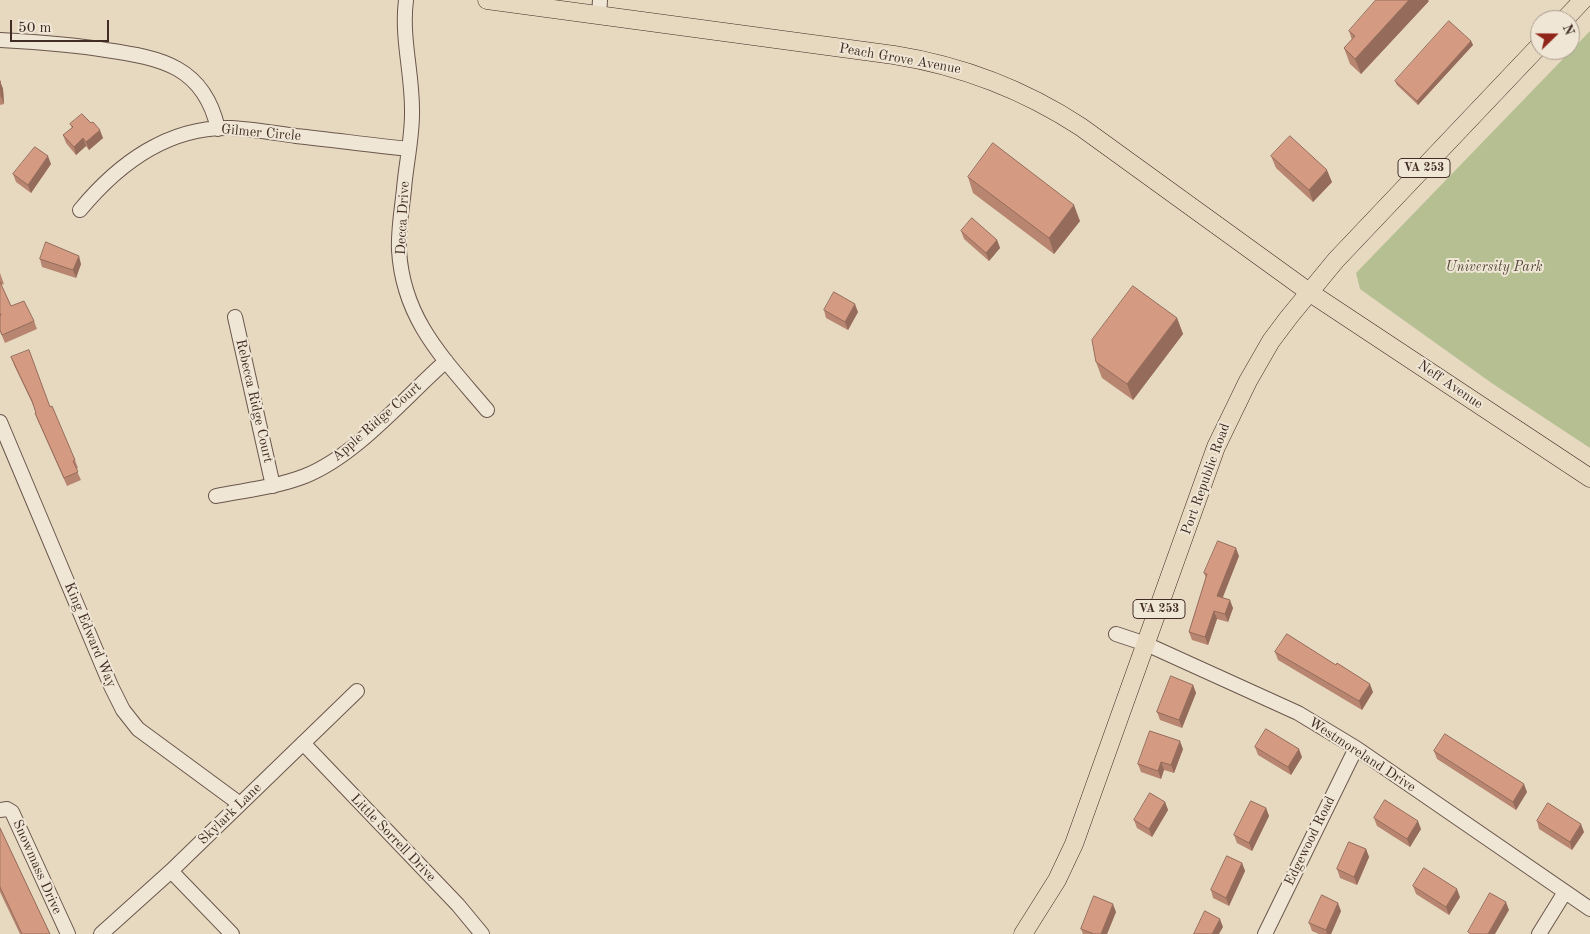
<!DOCTYPE html>
<style>
body{margin:0}
#map{position:relative;width:1590px;height:934px;overflow:hidden;background:#e7d9c0;font-family:"Old Standard TT",serif}
canvas{display:block}
.north{position:absolute;left:1530px;top:10px;width:50px;height:50px;box-sizing:border-box;background:#efe6d6;border:1px solid #a99c8f;border-radius:50%;rotate:68deg;font-size:14px;font-weight:700;line-height:20px;text-align:center;color:#402c24}
.north::after{content:'';display:block;margin:auto;width:18px;height:22px;background:#8f2418;clip-path:polygon(50% 0,100% 100%,50% 72%,0 100%)}
.scale{position:absolute;left:10px;top:20px;width:99px;height:22px;box-sizing:border-box;border:2px solid #402c24;border-top:0;padding-left:6px;font-size:15px;line-height:18px;white-space:nowrap;color:#402c24;-webkit-text-stroke:4px #efe6d6;paint-order:stroke}
</style>
<div id="map">
<canvas width="1590" height="934"></canvas>
<div class="north">N</div>
<div class="scale">50 m</div>
</div>
<script>
const c = document.querySelector('canvas').getContext('2d');
c.lineJoin = 'round';
function paint(path, color) {
  c.fillStyle = color;
  c.fill(path, 'evenodd');
}
function stroke(path, color, width, dash) {
  c.strokeStyle = color;
  c.lineWidth = width;
  c.lineCap = dash ? 'butt' : 'round';
  c.setLineDash(dash || []);
  c.stroke(path);
}
function write(font, color, halo, rows, align = 'center') {
  c.font = font + ' "Old Standard TT",serif';
  c.lineWidth = 4;
  c.setLineDash([]);
  c.textBaseline = 'middle';
  c.strokeStyle = halo;
  c.fillStyle = color;
  for (const [text, x, y, turn = 0] of rows) {
    c.save();
    c.translate(x, y);
    c.rotate((+turn || 0) * Math.PI / 180);
    c.textAlign = isNaN(turn) ? turn : align;
    if (halo) c.strokeText(text, 0, 0);
    c.fillText(text, 0, 0);
    c.restore();
  }
}
paint(new Path2D(`
 M 1590,31 L 1590,448 L 1493,384 L 1360,289 L 1356,273 Z`), '#b5bf92');
const minor = new Path2D(`
 M 406,0 C 401,39 413,75 412,114 C 412,139 406,164 404,189 C 402,209 398,230 399,250 C 403,320 444,359 487,410
 M 599,15 L 600,0
 M 0,40 C 36,42 71,44 106,50 C 161,58 204,66 218,129
 M 80,210 C 118,164 169,126 231,128 C 253,129 274,133 296,136 C 333,140 371,145 409,149
 M 235,317 L 273,486
 M 0,422 L 111,686 L 123,710 L 138,729 L 240,804
 M 216,496 C 246,490 277,487 305,476 C 357,455 404,398 446,361
 M 1116,634 L 1146,644 L 1298,713 L 1356,748 L 1590,909
 M 303,743 L 458,905 L 482,934
 M 0,810 L 7,809 L 12,812 L 68,934
 M 171,871 L 232,934
 M 101,934 L 171,871 L 357,691
 M 1265,934 L 1356,748
 M 1539,934 L 1565,892`);
const major = new Path2D(`
 M 487,0 L 894,55 C 963,66 1023,89 1081,127 L 1309,292 L 1590,478
 M 1564,20 L 1583,0
 M 1023,934 L 1057,880 L 1074,844 L 1216,447 L 1248,381 L 1271,341 L 1289,317 L 1336,260 L 1540,45`);
stroke(minor, '#6a574b', 16);
stroke(major, '#402c24', 19);
stroke(minor, '#efe6d6', 14);
stroke(major, '#e7d9c0', 18);
paint(new Path2D(`
 M 1429,1 L 1361,74 L 1350,64 L 1344,48 L 1352,40 L 1349,31 Z
 M 1471,41 L 1473,45 L 1418,105 L 1397,85 L 1395,81 Z
 M 0,81 L 3,89 L 4,104 L 0,105 Z
 M 70,124 L 103,138 L 89,150 L 86,146 L 76,155 L 66,143 L 63,135 L 72,128 Z
 M 1271,156 L 1332,182 L 1313,202 L 1276,168 Z
 M 51,164 L 31,193 L 16,182 L 13,174 Z
 M 968,177 L 1080,221 L 1054,254 L 973,193 Z
 M 961,231 L 997,240 L 1000,248 L 989,261 L 964,239 Z
 M 40,259 L 81,264 L 76,278 L 42,267 Z
 M 0,273 L 4,284 L 1,285 L 11,306 L 34,321 L 37,329 L 5,343 L 0,331 Z
 M 824,310 L 858,312 L 848,330 L 826,318 Z
 M 1177,318 L 1183,334 L 1133,400 L 1102,378 L 1096,362 Z
 M 11,357 L 50,407 L 75,460 L 78,468 L 76,469 L 81,480 L 67,486 L 38,421 L 35,413 L 36,413 L 35,409 L 14,365 Z
 M 1239,556 L 1223,597 L 1233,608 L 1228,622 L 1217,619 L 1208,645 L 1192,640 L 1189,632 L 1206,578 L 1204,573 Z
 M 1275,652 L 1373,692 L 1362,710 L 1278,660 Z
 M 1193,685 L 1196,693 L 1182,728 L 1160,720 L 1157,712 Z
 M 1255,747 L 1302,757 L 1291,775 L 1258,755 Z
 M 1183,749 L 1174,773 L 1164,770 L 1161,779 L 1141,772 L 1138,764 Z
 M 1434,751 L 1527,792 L 1516,810 L 1437,759 Z
 M 1165,802 L 1168,810 L 1152,837 L 1137,828 L 1134,820 Z
 M 1266,808 L 1269,816 L 1252,851 L 1237,843 L 1234,835 Z
 M 1374,818 L 1421,829 L 1410,847 L 1377,826 Z
 M 1537,821 L 1584,832 L 1572,850 L 1539,829 Z
 M 0,828 L 50,934 L 20,934 L 0,892 Z
 M 1366,849 L 1369,857 L 1357,885 L 1340,878 L 1337,869 Z
 M 1242,863 L 1245,871 L 1229,906 L 1213,898 L 1211,890 Z
 M 1413,886 L 1460,897 L 1449,915 L 1416,894 Z
 M 1341,911 L 1331,934 L 1319,934 L 1312,931 L 1309,923 Z
 M 1116,912 L 1107,934 L 1083,934 L 1081,929 Z`), '#b78570');
paint(new Path2D(`
 M 1409,0 L 1428,0 L 1429,1 L 1361,74 L 1355,59 Z
 M 1471,41 L 1473,45 L 1418,105 L 1417,101 Z
 M 0,81 L 3,89 L 4,104 L 1,96 Z
 M 100,130 L 103,138 L 89,150 L 86,142 Z
 M 83,138 L 86,146 L 76,155 L 74,147 Z
 M 48,156 L 51,164 L 31,193 L 28,185 Z
 M 1327,170 L 1332,182 L 1313,202 L 1309,190 Z
 M 1074,205 L 1080,221 L 1054,254 L 1049,238 Z
 M 997,240 L 1000,248 L 989,261 L 986,253 Z
 M 79,256 L 81,264 L 76,278 L 73,270 Z
 M 855,304 L 858,312 L 848,330 L 845,322 Z
 M 1177,318 L 1183,334 L 1133,400 L 1127,384 Z
 M 1236,548 L 1239,556 L 1220,604 L 1217,596 Z
 M 1230,600 L 1233,608 L 1228,622 L 1225,614 Z
 M 1214,611 L 1217,619 L 1208,645 L 1205,637 Z
 M 1370,684 L 1373,692 L 1362,710 L 1359,701 Z
 M 1193,685 L 1196,693 L 1182,728 L 1179,720 Z
 M 1180,741 L 1183,749 L 1174,773 L 1171,765 Z
 M 1299,749 L 1302,757 L 1291,775 L 1288,767 Z
 M 1161,762 L 1164,770 L 1161,779 L 1158,771 Z
 M 1524,784 L 1527,792 L 1516,810 L 1513,802 Z
 M 1165,802 L 1168,810 L 1152,837 L 1149,829 Z
 M 1266,808 L 1269,816 L 1252,851 L 1249,843 Z
 M 1418,821 L 1421,829 L 1410,847 L 1407,839 Z
 M 1581,824 L 1584,832 L 1572,850 L 1570,842 Z
 M 1366,849 L 1369,857 L 1357,885 L 1354,877 Z
 M 1242,863 L 1245,871 L 1229,906 L 1226,898 Z
 M 1457,889 L 1460,897 L 1449,915 L 1446,907 Z
 M 1506,902 L 1509,910 L 1495,934 L 1488,934 Z
 M 1338,903 L 1341,911 L 1331,934 L 1327,934 L 1326,930 Z
 M 1113,904 L 1116,912 L 1107,934 L 1101,934 Z
 M 1220,919 L 1223,927 L 1219,934 L 1212,934 Z`), '#956c5b');
const building = new Path2D(`
 M 1376,0 L 1409,0 L 1355,59 L 1344,48 L 1355,36 L 1349,31 Z
 M 1449,21 L 1471,41 L 1417,101 L 1395,81 Z
 M 0,81 L 1,96 L 0,96 Z
 M 82,114 L 91,123 L 93,122 L 100,130 L 86,142 L 83,138 L 74,147 L 63,135 L 73,127 L 70,124 Z
 M 1290,136 L 1327,170 L 1309,190 L 1271,156 Z
 M 993,143 L 1074,205 L 1049,238 L 968,177 Z
 M 35,147 L 48,156 L 28,185 L 13,174 Z
 M 972,218 L 997,240 L 986,253 L 961,231 Z
 M 46,242 L 79,256 L 73,270 L 40,259 Z
 M 0,282 L 11,306 L 24,301 L 34,321 L 2,335 L 0,330 L 0,316 L 1,315 L 0,313 Z
 M 1133,286 L 1177,318 L 1127,384 L 1096,362 L 1092,340 Z
 M 834,292 L 855,304 L 845,322 L 824,310 Z
 M 29,350 L 50,407 L 52,406 L 75,460 L 73,461 L 78,472 L 64,478 L 35,413 L 36,413 L 32,401 L 11,357 Z
 M 1218,541 L 1236,548 L 1217,596 L 1230,600 L 1225,614 L 1214,611 L 1205,637 L 1189,632 L 1207,574 L 1204,573 Z
 M 1287,634 L 1336,665 L 1337,663 L 1370,684 L 1359,701 L 1275,652 Z
 M 1171,676 L 1193,685 L 1179,720 L 1157,712 Z
 M 1266,729 L 1299,749 L 1288,767 L 1255,747 Z
 M 1150,731 L 1180,741 L 1171,765 L 1161,762 L 1158,771 L 1138,764 Z
 M 1445,734 L 1524,784 L 1513,802 L 1434,751 Z
 M 1150,793 L 1165,802 L 1149,829 L 1134,820 Z
 M 1385,800 L 1418,821 L 1407,839 L 1374,818 Z
 M 1251,801 L 1266,808 L 1249,843 L 1234,835 Z
 M 1548,803 L 1581,824 L 1570,842 L 1537,821 Z
 M 0,828 L 50,934 L 22,934 L 0,887 Z
 M 1349,842 L 1366,849 L 1354,877 L 1337,869 Z
 M 1227,856 L 1242,863 L 1226,898 L 1211,890 Z
 M 1424,868 L 1457,889 L 1446,907 L 1413,886 Z
 M 1490,893 L 1506,902 L 1488,934 L 1471,934 L 1468,932 Z
 M 1322,895 L 1338,903 L 1326,930 L 1309,923 Z
 M 1094,896 L 1113,904 L 1101,934 L 1094,934 L 1081,929 Z
 M 1205,911 L 1220,919 L 1212,934 L 1194,934 Z`);
paint(building, '#d59b82');
stroke(building, '#956c5b', 1);
for (const [x, y, w] of [
 [1424,168,52],
 [1159,609,52]
]) {
  const box = new Path2D();
  box.roundRect(x - w / 2, y - 9.5, w, 19, 4);
  c.fillStyle = '#efe6d6';
  c.fill(box);
  stroke(box, '#402c24', 1);
}
write('bold 12px', '#402c24', null, [
 ["VA 253",1424,168],
 ["VA 253",1159,609]
]);
write('14px', '#402c24', '#efe6d6', [
 ["Peach Grove Avenue",900,59,10],
 ["Gilmer Circle",261,133,5],
 ["Decca Drive",403,218,-87],
 ["Neff Avenue",1450,385,34],
 ["Rebecca Ridge Court",254,401,77],
 ["Apple Ridge Court",377,422,-41],
 ["Port Republic Road",1206,479,-70],
 ["King Edward Way",90,635,67],
 ["Westmoreland Drive",1362,755,33],
 ["Skylark Lane",230,814,-44],
 ["Little Sorrell Drive",393,838,46],
 ["Edgewood Road",1310,841,-64],
 ["Snowmass Drive",37,867,66]
]);
write('italic 14px', '#57493a', '#efe6d6', [
 ["University Park",1494,267]
]);
</script>
